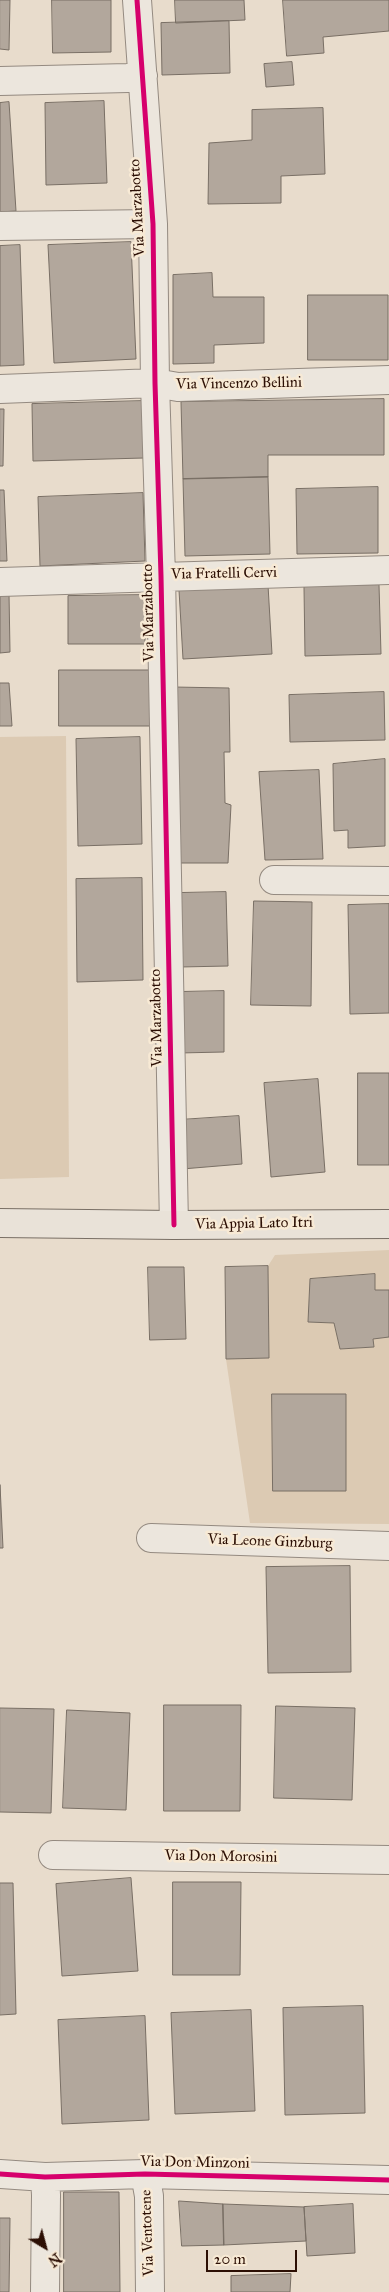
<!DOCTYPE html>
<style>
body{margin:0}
#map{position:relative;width:389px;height:2292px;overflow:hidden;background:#e8dccc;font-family:"IM FELL Great Primer",serif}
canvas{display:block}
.north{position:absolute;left:20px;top:2222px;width:50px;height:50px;-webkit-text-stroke:4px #f8ead5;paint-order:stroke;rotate:143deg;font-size:14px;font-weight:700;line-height:20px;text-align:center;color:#2c0f04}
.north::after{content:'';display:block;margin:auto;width:18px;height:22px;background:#2c0f04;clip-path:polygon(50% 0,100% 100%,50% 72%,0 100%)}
.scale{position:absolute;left:206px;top:2250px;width:91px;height:22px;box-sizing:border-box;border:2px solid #2c0f04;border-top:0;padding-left:6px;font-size:15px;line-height:18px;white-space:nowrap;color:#2c0f04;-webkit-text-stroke:4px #f8ead5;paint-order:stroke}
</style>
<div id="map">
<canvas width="389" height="2292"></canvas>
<div class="north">N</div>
<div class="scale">20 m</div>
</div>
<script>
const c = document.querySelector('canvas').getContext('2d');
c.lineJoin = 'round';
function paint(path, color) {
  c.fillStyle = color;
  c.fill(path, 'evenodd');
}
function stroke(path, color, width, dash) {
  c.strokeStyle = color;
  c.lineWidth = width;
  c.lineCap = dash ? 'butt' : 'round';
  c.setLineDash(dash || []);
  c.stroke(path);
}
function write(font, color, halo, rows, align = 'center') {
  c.font = font + ' "IM FELL Great Primer",serif';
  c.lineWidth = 5;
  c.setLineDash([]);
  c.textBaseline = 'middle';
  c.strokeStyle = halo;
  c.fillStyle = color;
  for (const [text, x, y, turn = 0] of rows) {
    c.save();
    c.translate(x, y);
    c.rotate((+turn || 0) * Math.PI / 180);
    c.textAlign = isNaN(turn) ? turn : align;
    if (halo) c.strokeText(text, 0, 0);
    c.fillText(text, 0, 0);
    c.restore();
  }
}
paint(new Path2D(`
 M 66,736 L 69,1177 L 0,1179 L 0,737 Z
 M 389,1250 L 389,1290 L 375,1290 L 375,1274 L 310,1279 L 308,1322 L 334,1323 L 340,1349 L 374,1347 L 373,1339 L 389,1337 L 389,1524 L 250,1523 L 226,1359 L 269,1358 L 268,1266 L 275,1255 ZM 346,1394 L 346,1491 L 273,1491 Z`), '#dccab3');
const building = new Path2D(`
 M 0,0 L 10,0 L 9,50 L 0,49 Z
 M 52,0 L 111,0 L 111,52 L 53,53 Z
 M 175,0 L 244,0 L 245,20 L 176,23 Z
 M 283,0 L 389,0 L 389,31 L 323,37 L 324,53 L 287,56 Z
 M 229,21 L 230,73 L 162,75 L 161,23 Z
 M 292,62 L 294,85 L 266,87 L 264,64 Z
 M 104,101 L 107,183 L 46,185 L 45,103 Z
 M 9,102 L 16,211 L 0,212 L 0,103 Z
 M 323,108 L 325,174 L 281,176 L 281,203 L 208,204 L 209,143 L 252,140 L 252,110 Z
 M 131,242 L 136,359 L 54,363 L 48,245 Z
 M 20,245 L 24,365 L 0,366 L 0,246 Z
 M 212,273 L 213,297 L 264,297 L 264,343 L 214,345 L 214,363 L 173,364 L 173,275 Z
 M 308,295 L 388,295 L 388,360 L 308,360 Z
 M 384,399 L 384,455 L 268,455 L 268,477 L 183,479 L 181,402 Z
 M 143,401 L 144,458 L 33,461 L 32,404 Z
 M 0,409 L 4,409 L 3,466 L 0,466 Z
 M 268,477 L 270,554 L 185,556 L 183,479 Z
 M 378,487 L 378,553 L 297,554 L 296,489 Z
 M 0,490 L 4,490 L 7,561 L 0,561 Z
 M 143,493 L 145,561 L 40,566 L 38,497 Z
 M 268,585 L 272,654 L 183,659 L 179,590 Z
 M 379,585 L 381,654 L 305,656 L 304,587 Z
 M 9,593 L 10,652 L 0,653 L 0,594 Z
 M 145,595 L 145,644 L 68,644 L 68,596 Z
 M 59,670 L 153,670 L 154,726 L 59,726 Z
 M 0,683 L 9,683 L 12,726 L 0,726 Z
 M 173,687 L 229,688 L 230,752 L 224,752 L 225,803 L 231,805 L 228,863 L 175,863 Z
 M 384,692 L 385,740 L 290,742 L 289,695 Z
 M 140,737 L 142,844 L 78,846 L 76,739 Z
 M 385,759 L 385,846 L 348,848 L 348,830 L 334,831 L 333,764 Z
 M 319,770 L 323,859 L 265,860 L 259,772 Z
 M 142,878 L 143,980 L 77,982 L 76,879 Z
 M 226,892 L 228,966 L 180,967 L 178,893 Z
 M 254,901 L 312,902 L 311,1006 L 251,1005 Z
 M 389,904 L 389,1013 L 350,1014 L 348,905 Z
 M 224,991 L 224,1052 L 179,1053 L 178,992 Z
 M 358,1073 L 389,1073 L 389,1165 L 358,1165 Z
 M 318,1079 L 325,1172 L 271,1177 L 264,1083 Z
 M 239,1116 L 242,1164 L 182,1169 L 179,1120 Z
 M 268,1266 L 269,1358 L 226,1359 L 225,1267 Z
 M 148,1267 L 184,1267 L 186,1339 L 150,1340 Z
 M 375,1274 L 375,1290 L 389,1290 L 389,1337 L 373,1339 L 374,1347 L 340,1349 L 334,1323 L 308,1322 L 310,1279 Z
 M 272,1394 L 346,1394 L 346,1491 L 273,1491 Z
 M 0,1485 L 3,1548 L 0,1548 Z
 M 350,1566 L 351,1672 L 268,1673 L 266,1567 Z
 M 164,1705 L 241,1705 L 240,1811 L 164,1811 Z
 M 276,1706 L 355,1708 L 352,1800 L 274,1798 Z
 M 0,1708 L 54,1709 L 51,1813 L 0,1812 Z
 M 67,1710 L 130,1713 L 126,1810 L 63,1808 Z
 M 131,1878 L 138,1971 L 62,1976 L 56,1884 Z
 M 173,1882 L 241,1882 L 240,1975 L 173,1975 Z
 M 0,1883 L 13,1883 L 16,2014 L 0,2015 Z
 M 363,2006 L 365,2113 L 285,2115 L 283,2008 Z
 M 251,2010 L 255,2111 L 175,2114 L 171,2013 Z
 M 145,2016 L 149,2120 L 62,2124 L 58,2020 Z
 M 64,2192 L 119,2192 L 120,2292 L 64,2292 Z
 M 179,2201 L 223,2204 L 224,2245 L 182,2246 Z
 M 223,2204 L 304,2207 L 306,2241 L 224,2245 Z
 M 353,2204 L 355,2253 L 307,2256 L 304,2207 Z
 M 0,2218 L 10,2218 L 9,2292 L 0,2292 Z
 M 291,2274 L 290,2292 L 231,2292 L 231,2276 Z`);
paint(building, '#b2a79c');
stroke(building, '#796f65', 1);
const street = new Path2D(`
 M 137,0 L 153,224 L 155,383 L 161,576 L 174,1225
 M 0,81 L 128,78 L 143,76
 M 0,226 L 153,224
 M 0,389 L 155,383 L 178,387 L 389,380
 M 0,582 L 389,570
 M 274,880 L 389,881
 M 151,1538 L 389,1546
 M 53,1855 L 389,1860
 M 0,2174 L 45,2177 L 145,2174 L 389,2180
 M 145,2174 L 149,2196 L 150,2292
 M 45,2292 L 46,2195 L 45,2177`);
const primary = new Path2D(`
 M 0,1223 L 174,1225 L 389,1224`);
stroke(street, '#948a80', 30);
stroke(primary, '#796f65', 30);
stroke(street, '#ece6dd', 28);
stroke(primary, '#e9e2d8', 28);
stroke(new Path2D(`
 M 137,0 L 153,224 L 155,383 L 161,576 L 174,1225
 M 0,2174 L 45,2177 L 145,2174 L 389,2180`), '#d6006c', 5);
write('15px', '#2c0f04', '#f8ead5', [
 ["Via Marzabotto",138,208,-93],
 ["Via Vincenzo Bellini",239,384,-1],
 ["Via Fratelli Cervi",224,574,-1],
 ["Via Marzabotto",149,613,-91],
 ["Via Marzabotto",157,1018,-91],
 ["Via Appia Lato Itri",254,1224,-1],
 ["Via Leone Ginzburg",270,1542,2],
 ["Via Don Morosini",221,1857,1],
 ["Via Don Minzoni",195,2163,1],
 ["Via Ventotene",148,2233,-92]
]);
</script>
